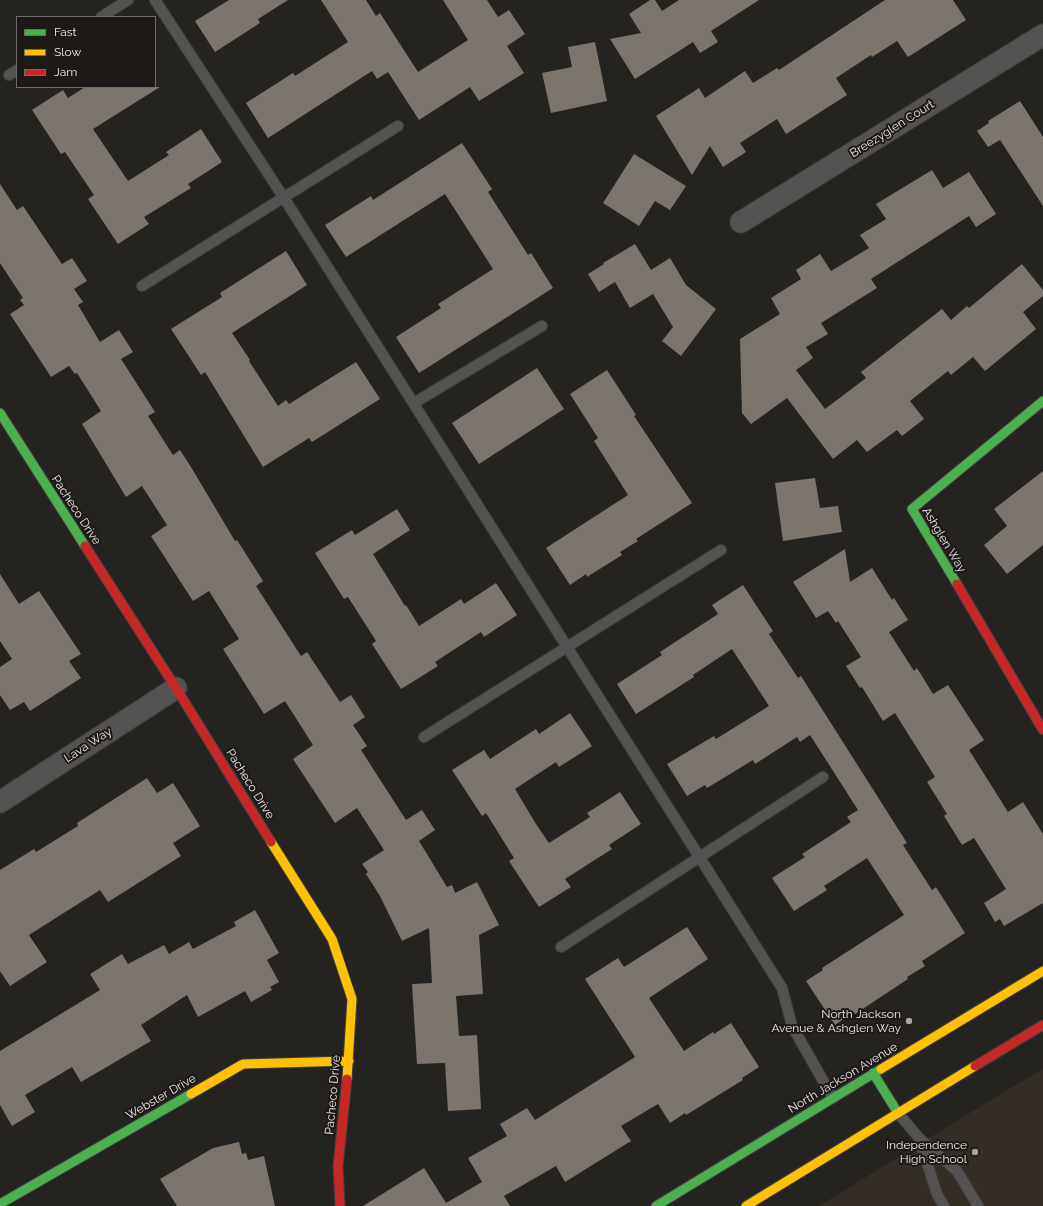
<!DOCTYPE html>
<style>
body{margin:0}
#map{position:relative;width:1043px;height:1206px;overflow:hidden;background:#252320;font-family:Raleway,sans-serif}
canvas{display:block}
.legend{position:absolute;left:16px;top:16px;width:140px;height:72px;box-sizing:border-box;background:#1d1916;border:1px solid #6f6c6a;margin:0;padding:5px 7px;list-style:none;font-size:12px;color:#ebe9e7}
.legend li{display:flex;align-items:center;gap:8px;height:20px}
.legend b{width:20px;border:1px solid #6f6c6a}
</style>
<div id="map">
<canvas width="1043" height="1206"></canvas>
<ul class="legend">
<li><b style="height:5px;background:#4caf50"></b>Fast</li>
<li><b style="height:5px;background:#ffc107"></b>Slow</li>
<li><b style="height:5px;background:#c62828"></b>Jam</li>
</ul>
</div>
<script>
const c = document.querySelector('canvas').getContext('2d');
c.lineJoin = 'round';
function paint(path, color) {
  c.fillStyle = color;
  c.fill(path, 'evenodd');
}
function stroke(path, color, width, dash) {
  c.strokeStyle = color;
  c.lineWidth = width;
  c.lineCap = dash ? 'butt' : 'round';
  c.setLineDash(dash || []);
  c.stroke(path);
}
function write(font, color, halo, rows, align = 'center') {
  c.font = font + ' Raleway,sans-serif';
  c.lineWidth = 4;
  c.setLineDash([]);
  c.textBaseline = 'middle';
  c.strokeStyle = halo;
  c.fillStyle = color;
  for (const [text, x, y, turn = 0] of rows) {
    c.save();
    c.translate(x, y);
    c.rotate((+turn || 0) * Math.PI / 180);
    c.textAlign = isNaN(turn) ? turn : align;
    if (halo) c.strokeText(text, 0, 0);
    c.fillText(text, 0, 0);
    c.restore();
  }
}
paint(new Path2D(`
 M 1043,1069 L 1043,1206 L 819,1206 L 994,1098 Z`), '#332d26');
paint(new Path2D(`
 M 229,0 L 288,0 L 258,19 L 260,23 L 215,52 L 195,21 Z
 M 321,0 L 366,0 L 376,16 L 380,13 L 418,72 L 468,40 L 443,0 L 487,0 L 498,17 L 509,10 L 525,34 L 507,46 L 524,73 L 479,101 L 470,87 L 419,120 L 388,72 L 377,79 L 372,71 L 268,138 L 246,103 L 293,73 L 295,76 L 348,42 Z
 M 650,0 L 655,0 L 662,11 L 679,0 L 759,0 L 711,31 L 718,42 L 700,53 L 693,42 L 635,79 L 610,39 L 641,33 L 629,14 Z
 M 885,0 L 953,0 L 966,20 L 908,57 L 897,41 L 872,57 L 871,55 L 836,78 L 847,95 L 786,134 L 777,119 L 740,143 L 746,152 L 723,167 L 710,146 L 692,175 L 656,116 L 699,88 L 705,98 L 745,71 L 753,83 L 777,68 L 779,70 Z
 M 595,42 L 607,101 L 551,113 L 542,73 L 572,67 L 568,47 Z
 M 85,87 L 160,87 L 93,129 L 128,181 L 169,155 L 166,152 L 201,129 L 222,162 L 188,184 L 191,188 L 144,217 L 149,224 L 118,244 L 88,199 L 94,195 L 65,152 L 61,154 L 32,110 L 63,90 L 68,98 Z
 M 1020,101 L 1043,137 L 1043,206 L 1000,140 L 988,147 L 977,131 L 989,123 L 988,121 Z
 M 462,143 L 492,189 L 488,192 L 528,255 L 531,253 L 553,288 L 419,373 L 396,337 L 441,308 L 438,304 L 493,269 L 445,194 L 346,257 L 325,225 L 371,196 L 373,200 Z
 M 634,154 L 686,186 L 670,210 L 655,201 L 639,226 L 603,203 Z
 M 932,170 L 943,188 L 969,172 L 996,214 L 976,227 L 969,216 L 871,279 L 877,288 L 821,323 L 828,334 L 806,347 L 813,358 L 796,370 L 825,409 L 866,378 L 861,372 L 942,309 L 951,320 L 967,306 L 969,308 L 1022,264 L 1043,290 L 1043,296 L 1023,312 L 1036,329 L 985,371 L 973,357 L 951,375 L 948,371 L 910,401 L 924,419 L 902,436 L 897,430 L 867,452 L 857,440 L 833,459 L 787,398 L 751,424 L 742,413 L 740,339 L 780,314 L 771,298 L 801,279 L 796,270 L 820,254 L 831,271 L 869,248 L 860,235 L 886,219 L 876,204 Z
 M 0,184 L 17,210 L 23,206 L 62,264 L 72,258 L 87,281 L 74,289 L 83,302 L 78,305 L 100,342 L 119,330 L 133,352 L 121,359 L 155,412 L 148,416 L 173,455 L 180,450 L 191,467 L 235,541 L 237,540 L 263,581 L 256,586 L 301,656 L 307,652 L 340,702 L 351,695 L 365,717 L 353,725 L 367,746 L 361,750 L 406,820 L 422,810 L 435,830 L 419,841 L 447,887 L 452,885 L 455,893 L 477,882 L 499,925 L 479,935 L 483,994 L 456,996 L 459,1036 L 477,1035 L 481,1109 L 448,1111 L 445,1063 L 417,1064 L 412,984 L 432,983 L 429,928 L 402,941 L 380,896 L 366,874 L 368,872 L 362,864 L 384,850 L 357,808 L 335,823 L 293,759 L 313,745 L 285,701 L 264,714 L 223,649 L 239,639 L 209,591 L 193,601 L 151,536 L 167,525 L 142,486 L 126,497 L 82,424 L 101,411 L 77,373 L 75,374 L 69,366 L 51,377 L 10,314 L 24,305 L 20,300 L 23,298 L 0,263 Z
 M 635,244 L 651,270 L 670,258 L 686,285 L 716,309 L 681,356 L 662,341 L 673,327 L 653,294 L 630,308 L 615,282 L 599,292 L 588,274 L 604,264 L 603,263 Z
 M 286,251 L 307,285 L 232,333 L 250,360 L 249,361 L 278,406 L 286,400 L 289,404 L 356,362 L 380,399 L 312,442 L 309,438 L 263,467 L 205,372 L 201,375 L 171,329 L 222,297 L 220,293 Z
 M 537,368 L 564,409 L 479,464 L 452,423 Z
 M 607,370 L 636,415 L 634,416 L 692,503 L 636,539 L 638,541 L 620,552 L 622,555 L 587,577 L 586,574 L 570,585 L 546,548 L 628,495 L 594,441 L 598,438 L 570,394 Z
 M 1043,471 L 1043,545 L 1007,574 L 984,545 L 1007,526 L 994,509 Z
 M 815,478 L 820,508 L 838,506 L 842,532 L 783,541 L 775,483 Z
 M 397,509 L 410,530 L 373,554 L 405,606 L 406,605 L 419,626 L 461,599 L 464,604 L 496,583 L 517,615 L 484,637 L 481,632 L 435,662 L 438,666 L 401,689 L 372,644 L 376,641 L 348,597 L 344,599 L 315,553 L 352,530 L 355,535 Z
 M 845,549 L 850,582 L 872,568 L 892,600 L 894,598 L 908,620 L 889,632 L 914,671 L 917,668 L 933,694 L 948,685 L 984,740 L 969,750 L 1008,812 L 1023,802 L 1043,834 L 1043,903 L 1004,926 L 1000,919 L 995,922 L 984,903 L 1006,889 L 974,838 L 962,845 L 944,816 L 947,814 L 927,782 L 935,777 L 895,713 L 883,721 L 862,687 L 860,688 L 846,666 L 861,657 L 838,621 L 836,623 L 828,611 L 816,618 L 793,582 Z
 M 0,574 L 19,604 L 39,591 L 81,654 L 69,661 L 81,678 L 30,711 L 24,702 L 10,710 L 0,695 L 0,667 L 12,659 L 0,641 Z
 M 743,585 L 773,631 L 769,634 L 798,678 L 801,676 L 907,843 L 903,845 L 932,890 L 936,887 L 965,933 L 922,961 L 925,966 L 907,977 L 908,979 L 855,1014 L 854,1012 L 835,1025 L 806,981 L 823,970 L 822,968 L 904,915 L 867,858 L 824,886 L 827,890 L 794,911 L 772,878 L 805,857 L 802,854 L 851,822 L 847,817 L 858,810 L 810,735 L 800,742 L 797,737 L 755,764 L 753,760 L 707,788 L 705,785 L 687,796 L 667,764 L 714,736 L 716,739 L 769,706 L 732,649 L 693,675 L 694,677 L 636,714 L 617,684 L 662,655 L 660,652 L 718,614 L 712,605 Z
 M 570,713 L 592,746 L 559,767 L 556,762 L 515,789 L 536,824 L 549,843 L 590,817 L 587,813 L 620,792 L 641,824 L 609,845 L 612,849 L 565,879 L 571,887 L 539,907 L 509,861 L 514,858 L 486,813 L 482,816 L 452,770 L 484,750 L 490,759 L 536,729 L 539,734 Z
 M 147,778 L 157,793 L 173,783 L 200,826 L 173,843 L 181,856 L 108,902 L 100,890 L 29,935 L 47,962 L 10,986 L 0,971 L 0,870 L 34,849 L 36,852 L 78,826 L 77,823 Z
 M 255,910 L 279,953 L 267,960 L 279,982 L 270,987 L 272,990 L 251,1002 L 245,991 L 198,1017 L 187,995 L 141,1025 L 151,1041 L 81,1082 L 72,1067 L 25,1095 L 35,1112 L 12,1126 L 0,1105 L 0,1051 L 100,990 L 90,974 L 122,954 L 128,964 L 164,945 L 169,954 L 189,942 L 193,949 L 236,926 L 234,922 Z
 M 687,927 L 708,959 L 649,998 L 684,1051 L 713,1032 L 714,1034 L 731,1023 L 759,1067 L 742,1078 L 743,1080 L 686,1115 L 685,1113 L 670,1123 L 658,1104 L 621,1126 L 631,1141 L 565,1182 L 556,1166 L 504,1196 L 510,1206 L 363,1206 L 424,1168 L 446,1203 L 482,1182 L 468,1158 L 507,1136 L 500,1124 L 527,1108 L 535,1120 L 635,1057 L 585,979 L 618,958 L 624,967 Z
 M 239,1142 L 242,1154 L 246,1153 L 248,1160 L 264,1156 L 275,1206 L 177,1206 L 160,1179 L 213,1148 Z`), '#7c756d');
const lane = new Path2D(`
 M 155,0 L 284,198 L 782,988 L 792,1026 L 833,1098
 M 101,17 L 128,0
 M 9,75 L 17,70
 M 142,286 L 398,126
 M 414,403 L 542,326
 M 424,737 L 721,550
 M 561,947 L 823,777
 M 898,1113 L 919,1138 L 957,1171 L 978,1206
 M 919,1138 L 937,1194 L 944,1206`);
const street = new Path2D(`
 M 741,222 L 1043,35
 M 0,802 L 176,688`);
const fast = new Path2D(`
 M 0,413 L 85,546
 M 957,584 L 912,509 L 1043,401
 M 873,1073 L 898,1113
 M 0,1204 L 191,1094
 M 656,1206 L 881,1069`);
const slow = new Path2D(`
 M 271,842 L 332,939 L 352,999 L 347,1079
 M 881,1069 L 1043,971
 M 191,1094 L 243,1064 L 349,1061
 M 746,1206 L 975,1066`);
const jam = new Path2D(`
 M 85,546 L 176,688 L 271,842
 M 957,584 L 1043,730
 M 975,1066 L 1043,1025
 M 340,1206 L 338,1166 L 347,1079`);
stroke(lane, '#42403e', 12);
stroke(street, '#42403e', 23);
stroke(fast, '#42403e', 11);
stroke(slow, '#42403e', 11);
stroke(jam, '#42403e', 11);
stroke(lane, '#545352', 10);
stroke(street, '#545352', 21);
stroke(fast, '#4caf50', 9);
stroke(slow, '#ffc107', 9);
stroke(jam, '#c62828', 9);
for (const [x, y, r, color] of [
 [909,1021,4,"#a6a4a1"],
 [975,1152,4,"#a6a4a1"]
]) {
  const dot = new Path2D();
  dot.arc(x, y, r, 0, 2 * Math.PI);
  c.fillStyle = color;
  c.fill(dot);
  stroke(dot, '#1d1916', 1.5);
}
write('12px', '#ebe9e7', '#1d1916', [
 ["Breezyglen Court",892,129,-32],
 ["Pacheco Drive",76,510,57],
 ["Ashglen Way",944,540,59],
 ["Lava Way",88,745,-33],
 ["Pacheco Drive",250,784,58],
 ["North Jackson Avenue",843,1078,-31],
 ["Pacheco Drive",333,1095,-85],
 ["Webster Drive",161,1097,-30]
]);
write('12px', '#ebe9e7', '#1d1916', [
 ["North Jackson",901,1014],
 ["Avenue & Ashglen Way",901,1028],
 ["Independence",967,1145],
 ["High School",967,1159]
], 'right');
</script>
